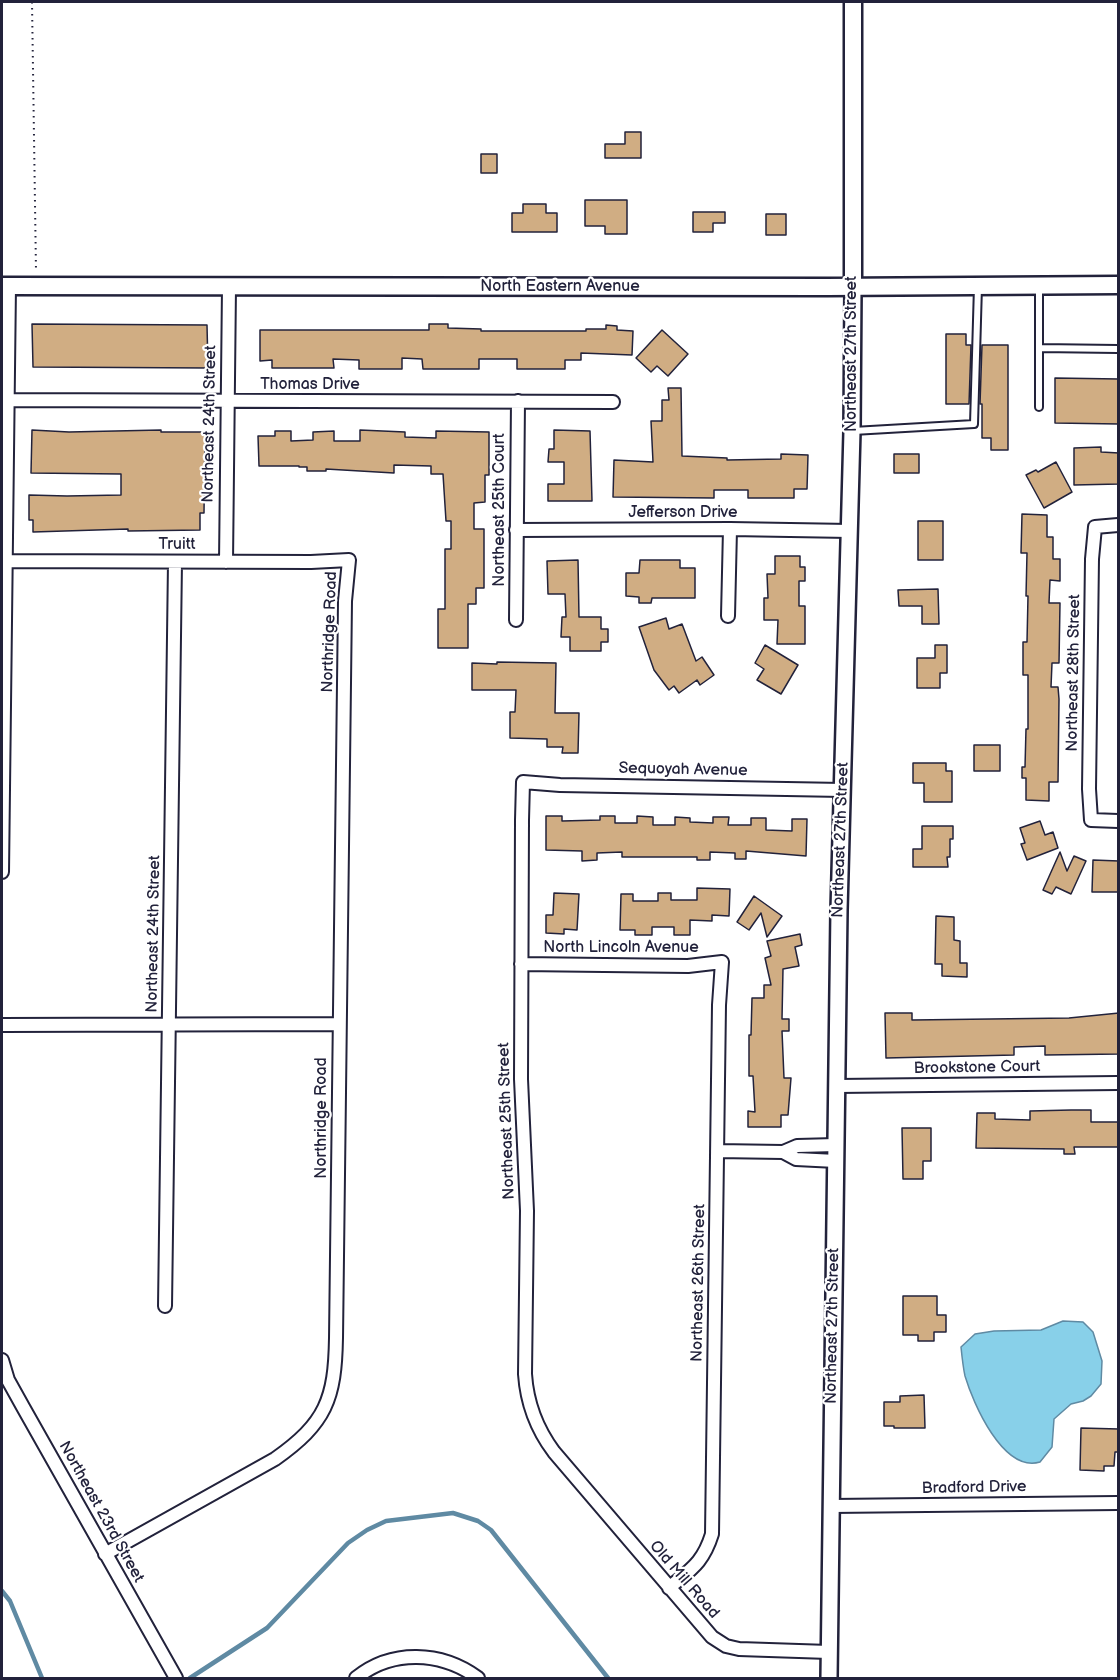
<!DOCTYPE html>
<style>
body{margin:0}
#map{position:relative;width:1120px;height:1680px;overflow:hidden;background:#fff;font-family:"Balsamiq Sans",sans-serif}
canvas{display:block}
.frame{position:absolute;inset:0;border:3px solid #22223b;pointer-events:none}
</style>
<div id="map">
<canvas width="1120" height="1680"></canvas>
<div class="frame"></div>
</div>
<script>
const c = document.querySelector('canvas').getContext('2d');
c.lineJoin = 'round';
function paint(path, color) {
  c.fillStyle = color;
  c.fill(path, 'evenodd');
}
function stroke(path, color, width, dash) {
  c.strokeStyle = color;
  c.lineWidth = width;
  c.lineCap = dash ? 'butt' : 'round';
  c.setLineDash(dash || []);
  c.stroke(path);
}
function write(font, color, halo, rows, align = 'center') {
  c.font = font + ' "Balsamiq Sans",sans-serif';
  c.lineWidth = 4.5;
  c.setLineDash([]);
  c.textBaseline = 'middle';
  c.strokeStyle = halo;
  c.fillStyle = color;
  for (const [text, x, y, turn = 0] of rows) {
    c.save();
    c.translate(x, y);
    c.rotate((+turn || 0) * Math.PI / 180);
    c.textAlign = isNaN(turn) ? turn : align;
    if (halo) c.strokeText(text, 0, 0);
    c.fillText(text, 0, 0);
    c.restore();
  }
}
const water = new Path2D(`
 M 1063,1321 L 1083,1322 L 1093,1332 L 1102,1361 L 1101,1384 L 1091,1396 L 1083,1401 L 1071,1404 L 1054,1419 L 1052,1447 L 1040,1462 C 1003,1473 973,1403 965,1376 C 963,1367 962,1357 961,1347 L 975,1334 L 994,1331 L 1041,1330 Z`);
paint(water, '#88d0e9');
stroke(water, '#5f8aa3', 1.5);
stroke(new Path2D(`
 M 2,1591 L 10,1601 L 42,1678
 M 190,1678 L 267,1628 L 348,1543 L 367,1530 L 386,1521 L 453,1513 L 478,1521 L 491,1530 L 608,1678`), '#5f8aa3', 4.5);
const building = new Path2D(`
 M 625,132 L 641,132 L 641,158 L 605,158 L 605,144 L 625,144 Z
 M 481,154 L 497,154 L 497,173 L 481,173 Z
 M 585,200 L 627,200 L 627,234 L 605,234 L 605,226 L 585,226 Z
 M 523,204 L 546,204 L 546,213 L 557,213 L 557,232 L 512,232 L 512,213 L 523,213 Z
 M 693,212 L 725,212 L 725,223 L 713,223 L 713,232 L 693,232 Z
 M 766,214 L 786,214 L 786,235 L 766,235 Z
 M 32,324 L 207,325 L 208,368 L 33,367 Z
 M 429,324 L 448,324 L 448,328 L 481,329 L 481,331 L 586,331 L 586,329 L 606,329 L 606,325 L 617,326 L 617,330 L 633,331 L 632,355 L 581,353 L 581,360 L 565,360 L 565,369 L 517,369 L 517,359 L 479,359 L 479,369 L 423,369 L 422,359 L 402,358 L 402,369 L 359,369 L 359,360 L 333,359 L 334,368 L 272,368 L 272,360 L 260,361 L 260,330 L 429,330 Z
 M 662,330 L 688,354 L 668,376 L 657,366 L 651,372 L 636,358 Z
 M 946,334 L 966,334 L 966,345 L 971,345 L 969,404 L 946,404 Z
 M 982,345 L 1008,345 L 1008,450 L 991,450 L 991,438 L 982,438 L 982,404 L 980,404 Z
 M 1055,378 L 1119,379 L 1119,424 L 1055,423 Z
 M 668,388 L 681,388 L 682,456 L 727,458 L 727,460 L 781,459 L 781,454 L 808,455 L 807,489 L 794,489 L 794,498 L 748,498 L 748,490 L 714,490 L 714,498 L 613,497 L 614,460 L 653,462 L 651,421 L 662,421 L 662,400 L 669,400 Z
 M 32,430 L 69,432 L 161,430 L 161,432 L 205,432 L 204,513 L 200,513 L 200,530 L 128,531 L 128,529 L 33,532 L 33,520 L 29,520 L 29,495 L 67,496 L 121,495 L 121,474 L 31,473 Z
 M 360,430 L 405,432 L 405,437 L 436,438 L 436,431 L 489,432 L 489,475 L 485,475 L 485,502 L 474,503 L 474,529 L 484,529 L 484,588 L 476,588 L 476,604 L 468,604 L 468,648 L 438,648 L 438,609 L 445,609 L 445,549 L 451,549 L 451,521 L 446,521 L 443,474 L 431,474 L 431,466 L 394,465 L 394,473 L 326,469 L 326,471 L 307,471 L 307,467 L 299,467 L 299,466 L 259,466 L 258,436 L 275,436 L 275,431 L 291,431 L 291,441 L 313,440 L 313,432 L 334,431 L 334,441 L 360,441 Z
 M 554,430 L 590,431 L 592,501 L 548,501 L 548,484 L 564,484 L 564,462 L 548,462 L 549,449 L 554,449 Z
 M 1101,447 L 1101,452 L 1119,453 L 1119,484 L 1074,485 L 1074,448 Z
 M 894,454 L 919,454 L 919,473 L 894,473 Z
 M 1056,462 L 1072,492 L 1044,508 L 1026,475 L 1036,470 L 1038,472 Z
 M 1022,514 L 1047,515 L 1047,537 L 1053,537 L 1053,559 L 1060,559 L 1060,581 L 1050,580 L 1049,603 L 1060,603 L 1059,663 L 1052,663 L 1051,687 L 1058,687 L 1059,699 L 1058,782 L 1049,782 L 1049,801 L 1026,800 L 1026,778 L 1022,778 L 1022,767 L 1025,767 L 1026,729 L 1028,729 L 1028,675 L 1023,675 L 1023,642 L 1027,642 L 1028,596 L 1026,596 L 1027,553 L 1021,553 Z
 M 918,521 L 943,521 L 943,560 L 918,560 Z
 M 775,556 L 800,556 L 800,567 L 805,567 L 805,581 L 799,581 L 799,606 L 805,606 L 805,644 L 777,644 L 778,620 L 764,620 L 764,598 L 768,598 L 767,574 L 775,574 Z
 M 578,560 L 579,617 L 601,617 L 601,629 L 608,629 L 608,642 L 601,642 L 601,651 L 570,651 L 570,637 L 561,637 L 562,617 L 566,617 L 565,594 L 548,594 L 547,561 Z
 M 640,560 L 680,560 L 680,568 L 695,568 L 695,598 L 652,598 L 651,603 L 639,603 L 639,597 L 626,596 L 626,573 L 639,573 Z
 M 938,589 L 939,624 L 922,624 L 922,606 L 899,606 L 898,590 Z
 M 666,618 L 669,629 L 682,624 L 696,661 L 702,657 L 714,675 L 700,685 L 697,680 L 679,693 L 674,686 L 669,690 L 654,670 L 639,627 Z
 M 765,645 L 798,665 L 781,694 L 757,680 L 764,669 L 755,663 Z
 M 935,645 L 947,645 L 947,673 L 940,673 L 940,688 L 917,688 L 917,658 L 935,658 Z
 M 497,662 L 556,663 L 555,713 L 579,713 L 578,753 L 562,753 L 563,747 L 547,747 L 547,739 L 510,738 L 510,712 L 515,712 L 516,690 L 472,690 L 472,663 L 497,664 Z
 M 974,745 L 1000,745 L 1000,771 L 974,771 Z
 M 913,763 L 946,763 L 946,771 L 952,771 L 952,802 L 924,802 L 924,783 L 913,783 Z
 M 546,816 L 562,816 L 562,821 L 600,820 L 600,816 L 615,816 L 615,823 L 637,823 L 637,816 L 653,817 L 653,825 L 675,825 L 675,817 L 690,818 L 690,822 L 713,823 L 713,817 L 729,817 L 728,825 L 751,825 L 751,818 L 766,818 L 766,830 L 792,831 L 792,819 L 807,819 L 806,856 L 746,851 L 746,859 L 735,859 L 735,853 L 710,852 L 710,860 L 697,860 L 697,857 L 622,857 L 622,852 L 597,853 L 597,860 L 582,861 L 582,851 L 546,850 Z
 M 1040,821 L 1045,835 L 1053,832 L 1058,848 L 1027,860 L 1021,844 L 1025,843 L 1020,828 Z
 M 922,826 L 953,826 L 953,839 L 950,839 L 950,857 L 947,857 L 948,867 L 913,867 L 913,849 L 922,849 Z
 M 1060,852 L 1067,871 L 1074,856 L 1086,861 L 1071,894 L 1056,887 L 1052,894 L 1043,890 Z
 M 1093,860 L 1119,861 L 1119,892 L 1092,892 Z
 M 697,888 L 730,889 L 729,916 L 712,915 L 712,921 L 690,920 L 690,935 L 674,935 L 674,927 L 652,927 L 652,935 L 635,935 L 635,930 L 620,930 L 621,894 L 633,894 L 633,901 L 658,901 L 658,893 L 671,893 L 671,900 L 697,900 Z
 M 554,893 L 579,894 L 577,930 L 564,929 L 564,934 L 546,933 L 546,915 L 553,915 Z
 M 754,896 L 782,916 L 767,937 L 761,913 L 749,930 L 737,922 Z
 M 936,916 L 954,917 L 954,940 L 960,941 L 960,963 L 967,963 L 967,977 L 942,976 L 942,964 L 935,964 Z
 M 800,934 L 802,945 L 795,947 L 799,966 L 783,969 L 782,1019 L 789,1019 L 789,1031 L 782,1031 L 784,1078 L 791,1078 L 788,1115 L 781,1115 L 781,1127 L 748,1127 L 748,1111 L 755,1112 L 753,1076 L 749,1076 L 749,1035 L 751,1035 L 752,998 L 764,998 L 764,985 L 771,985 L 765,958 L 771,956 L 767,941 Z
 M 885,1013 L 912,1013 L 912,1020 L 1069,1018 L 1119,1013 L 1119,1054 L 1045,1055 L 1045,1046 L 1014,1047 L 1014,1055 L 886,1058 Z
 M 1071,1110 L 1091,1110 L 1091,1122 L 1119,1122 L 1119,1147 L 1074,1147 L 1075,1154 L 1064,1154 L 1064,1149 L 976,1148 L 977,1113 L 995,1113 L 995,1119 L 1030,1120 L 1030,1111 Z
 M 902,1128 L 931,1128 L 931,1161 L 923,1161 L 923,1179 L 903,1179 Z
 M 903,1296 L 937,1296 L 937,1315 L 946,1315 L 946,1332 L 934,1332 L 934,1341 L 918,1341 L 918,1335 L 903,1335 Z
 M 924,1395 L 925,1428 L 894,1428 L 894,1426 L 884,1426 L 884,1402 L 900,1402 L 900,1396 Z
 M 1081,1428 L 1119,1429 L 1119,1452 L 1115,1452 L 1114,1466 L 1104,1466 L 1104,1471 L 1080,1470 Z`);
paint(building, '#d0ad83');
stroke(building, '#22223b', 1.5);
const service = new Path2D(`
 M 1039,348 L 1118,349
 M 1039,407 L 1039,286
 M 853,431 L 974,424 L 978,286`);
const minor = new Path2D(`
 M 7,400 L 613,402
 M 1118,525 L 1095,527 L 1092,559 L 1089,789 L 1091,820 L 1118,821
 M 516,530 L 730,529 L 850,531
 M 5,561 L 311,562 L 349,560 L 345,601 L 336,1338 C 335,1399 326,1423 275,1459 L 105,1554
 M 226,562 L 229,287
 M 728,616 L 730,529
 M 516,620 L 518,401
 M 2,872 L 9,286
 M 521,964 L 688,966 L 722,962 L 719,1005 L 712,1534 C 703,1563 691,1569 669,1588
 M 2,1025 L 339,1024
 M 837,1086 L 1118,1083
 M 717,1151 L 783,1152 L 797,1146 L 836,1145
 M 783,1152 L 796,1159 L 836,1161
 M 165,1306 L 175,562
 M 2,1360 L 8,1380 L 23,1407 L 176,1678
 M 831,1506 L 1118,1503
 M 829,1652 L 739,1649 L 726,1646 L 712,1637 L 554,1452 C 536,1428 527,1404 525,1374 L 527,1211 L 521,1079 L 522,820 L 523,782 L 560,785 L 843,790
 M 356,1678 C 392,1649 441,1651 478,1678`);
const tertiary = new Path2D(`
 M 829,1678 L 839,910 L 852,431 L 853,287`);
const secondary = new Path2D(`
 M 853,2 L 853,287
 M 2,286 L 827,287 L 1118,285`);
stroke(service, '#22223b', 10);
stroke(minor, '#22223b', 16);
stroke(tertiary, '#22223b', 20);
stroke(secondary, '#22223b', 21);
stroke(new Path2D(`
 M 32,2 L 36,271`), '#22223b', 2, [1.5, 4.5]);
stroke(service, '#fff', 6);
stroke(minor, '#fff', 12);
stroke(tertiary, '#fff', 15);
stroke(secondary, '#fff', 16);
write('16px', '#22223b', '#fff', [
 ["North Eastern Avenue",560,287],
 ["Northeast 27th Street",852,354,-90],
 ["Thomas Drive",310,385],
 ["Northeast 24th Street",210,424,-89],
 ["Northeast 25th Court",500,510,-90],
 ["Jefferson Drive",683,513],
 ["Truitt",177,545],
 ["Northridge Road",330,632,-88],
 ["Northeast 28th Street",1074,673,-89],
 ["Sequoyah Avenue",683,770,1],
 ["Northeast 27th Street",841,840,-88],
 ["Northeast 24th Street",154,934,-89],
 ["North Lincoln Avenue",621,948],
 ["Brookstone Court",977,1068,-1],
 ["Northridge Road",322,1118,-90],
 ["Northeast 25th Street",507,1121,-92],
 ["Northeast 26th Street",699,1283,-89],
 ["Northeast 27th Street",833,1326,-89],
 ["Bradford Drive",974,1488,-1],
 ["Northeast 23rd Street",101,1512,61],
 ["Old Mill Road",684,1580,49]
]);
</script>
